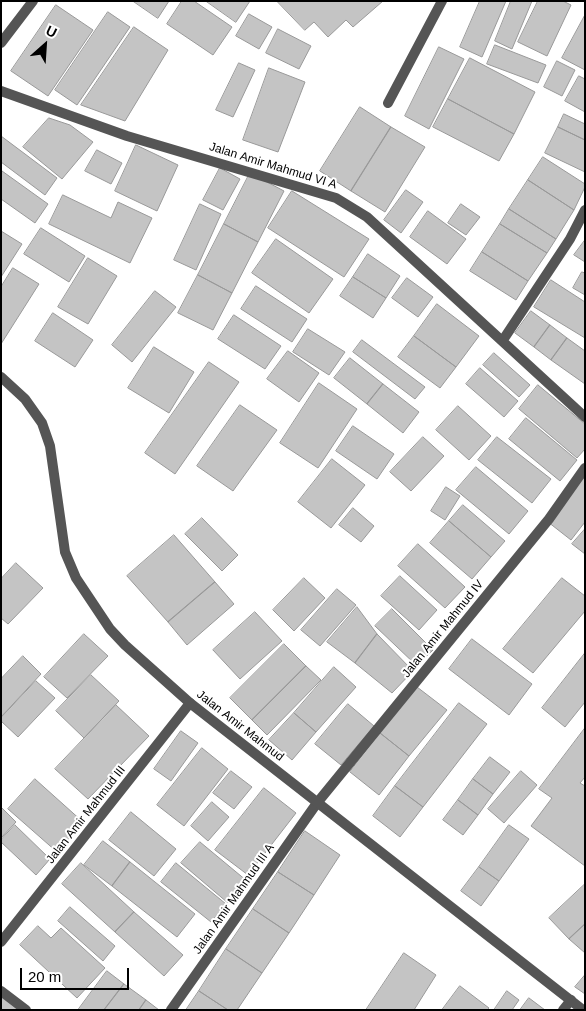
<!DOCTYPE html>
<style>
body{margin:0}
#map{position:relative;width:586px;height:1011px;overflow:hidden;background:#fff;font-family:Helvetica,sans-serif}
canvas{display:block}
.frame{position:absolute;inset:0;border:2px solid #000;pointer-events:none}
.north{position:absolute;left:20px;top:20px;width:50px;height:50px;-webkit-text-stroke:4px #fff;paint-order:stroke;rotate:26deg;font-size:14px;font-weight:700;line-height:20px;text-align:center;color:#000}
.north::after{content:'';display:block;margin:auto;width:18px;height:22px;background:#000;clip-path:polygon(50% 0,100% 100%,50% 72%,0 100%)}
.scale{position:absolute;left:20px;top:968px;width:109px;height:22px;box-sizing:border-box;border:2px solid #000;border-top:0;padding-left:6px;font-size:15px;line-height:18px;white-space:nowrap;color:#000;-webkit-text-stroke:4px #fff;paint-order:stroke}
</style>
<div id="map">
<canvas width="586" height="1011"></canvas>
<div class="frame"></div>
<div class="north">U</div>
<div class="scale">20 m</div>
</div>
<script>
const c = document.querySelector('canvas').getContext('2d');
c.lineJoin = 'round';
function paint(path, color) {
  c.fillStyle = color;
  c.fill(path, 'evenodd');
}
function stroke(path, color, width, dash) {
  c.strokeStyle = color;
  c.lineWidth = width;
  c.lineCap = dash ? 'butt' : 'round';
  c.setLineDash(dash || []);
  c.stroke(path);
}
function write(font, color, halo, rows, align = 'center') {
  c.font = font + ' Helvetica,sans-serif';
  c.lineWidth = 4;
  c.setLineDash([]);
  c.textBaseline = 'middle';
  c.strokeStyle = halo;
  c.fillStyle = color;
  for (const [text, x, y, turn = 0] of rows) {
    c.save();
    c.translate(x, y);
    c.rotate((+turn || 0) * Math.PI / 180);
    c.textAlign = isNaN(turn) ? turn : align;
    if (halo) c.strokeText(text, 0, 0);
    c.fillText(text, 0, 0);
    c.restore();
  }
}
const building = new Path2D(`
 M 133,1 L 169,1 L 158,18 Z
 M 182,1 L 194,1 L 232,27 L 213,55 L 167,24 Z
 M 206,1 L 250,1 L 236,22 Z
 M 277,1 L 383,1 L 353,27 L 346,20 L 328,37 L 314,22 L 305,30 Z
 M 480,1 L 506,1 L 482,57 L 460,47 Z
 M 511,1 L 532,1 L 512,49 L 495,41 Z
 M 538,1 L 563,1 L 571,5 L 547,56 L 518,42 Z
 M 56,5 L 93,30 L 48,96 L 11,71 Z
 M 108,12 L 130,27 L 77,105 L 55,90 Z
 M 249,14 L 272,27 L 259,49 L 236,36 Z
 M 585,15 L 585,70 L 562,58 Z
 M 134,27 L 168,50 L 125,121 L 81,105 Z
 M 278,29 L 311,46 L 299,69 L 266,53 Z
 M 495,45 L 546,65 L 538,83 L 487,64 Z
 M 439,47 L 464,59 L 429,129 L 405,116 Z
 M 470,58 L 535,92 L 514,134 L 448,99 Z
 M 557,61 L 575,70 L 562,96 L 544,87 Z
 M 239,63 L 255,70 L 233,117 L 216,110 Z
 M 269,68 L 305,82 L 278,152 L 243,140 Z
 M 579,76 L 585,79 L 585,112 L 565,101 Z
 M 448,99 L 514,134 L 499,161 L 433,127 Z
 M 360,107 L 391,127 L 351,191 L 320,171 Z
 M 564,114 L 585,124 L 585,140 L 558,127 Z
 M 49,118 L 70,125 L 93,142 L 62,179 L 23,147 Z
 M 391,127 L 425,147 L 385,212 L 351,191 Z
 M 558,127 L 585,140 L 585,172 L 545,153 Z
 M 1,136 L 57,178 L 45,195 L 1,162 Z
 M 136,145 L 178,165 L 157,211 L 115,191 Z
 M 97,150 L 122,163 L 111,184 L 85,171 Z
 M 543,157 L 585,184 L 585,187 L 574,210 L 528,180 Z
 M 220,168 L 240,179 L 223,210 L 203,200 Z
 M 2,171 L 48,204 L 35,223 L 1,199 Z
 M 250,173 L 284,191 L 258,242 L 224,224 Z
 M 528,180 L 574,210 L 556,239 L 509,209 Z
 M 406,190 L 423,202 L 401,233 L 384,220 Z
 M 292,191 L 369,239 L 344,277 L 268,228 Z
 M 63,195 L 111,218 L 118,202 L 152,218 L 130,263 L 49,224 Z
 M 200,204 L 221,214 L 196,270 L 174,260 Z
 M 461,204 L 480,217 L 466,235 L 448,223 Z
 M 509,209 L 556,239 L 547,253 L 500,224 Z
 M 428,211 L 466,239 L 447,264 L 410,237 Z
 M 224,224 L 258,242 L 232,293 L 198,275 Z
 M 500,224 L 547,253 L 528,281 L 482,252 Z
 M 41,228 L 85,256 L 69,282 L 24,254 Z
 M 1,231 L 22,244 L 1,277 Z
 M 276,239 L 333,279 L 309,313 L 252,273 Z
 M 585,240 L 585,262 L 574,255 Z
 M 482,252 L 528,281 L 516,300 L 470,271 Z
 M 368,254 L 400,276 L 386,298 L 353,277 Z
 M 88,258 L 117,276 L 88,324 L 58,307 Z
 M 13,268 L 39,284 L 1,344 L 1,287 Z
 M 582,272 L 585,273 L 585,295 L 573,288 Z
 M 198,275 L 232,293 L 213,330 L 178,313 Z
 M 353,277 L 386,298 L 373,318 L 340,296 Z
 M 407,278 L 433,297 L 418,317 L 392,298 Z
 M 551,280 L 585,302 L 585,338 L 534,307 Z
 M 256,286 L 307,319 L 292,342 L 241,309 Z
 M 155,291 L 176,307 L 132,362 L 112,345 Z
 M 437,304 L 479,336 L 456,367 L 414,336 Z
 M 531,311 L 550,325 L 534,347 L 515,333 Z
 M 53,313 L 93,340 L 75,367 L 35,341 Z
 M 234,315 L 281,346 L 265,369 L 218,339 Z
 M 550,325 L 567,338 L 551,360 L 534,347 Z
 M 308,329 L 345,352 L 329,375 L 293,352 Z
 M 414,336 L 456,367 L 440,388 L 398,357 Z
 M 567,338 L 585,351 L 585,384 L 551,360 Z
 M 362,340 L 425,387 L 415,399 L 353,352 Z
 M 154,347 L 194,372 L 169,413 L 128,388 Z
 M 288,351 L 319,373 L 299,402 L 267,379 Z
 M 494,353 L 530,385 L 519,397 L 483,365 Z
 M 350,358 L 383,384 L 367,404 L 334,378 Z
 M 209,362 L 239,382 L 175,474 L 145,453 Z
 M 480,368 L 518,401 L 504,417 L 466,384 Z
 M 319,383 L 357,409 L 318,468 L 280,443 Z
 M 383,384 L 419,412 L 403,433 L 367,404 Z
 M 538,385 L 585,424 L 585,449 L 577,458 L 519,409 Z
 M 240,405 L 277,430 L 233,491 L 197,466 Z
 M 458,406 L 491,436 L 469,460 L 436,430 Z
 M 526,418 L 577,460 L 560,481 L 509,439 Z
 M 353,426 L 394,454 L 377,479 L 336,451 Z
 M 423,437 L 444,456 L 411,491 L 390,472 Z
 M 497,437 L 551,479 L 532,503 L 478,460 Z
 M 332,459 L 365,485 L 331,528 L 298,502 Z
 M 476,467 L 528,511 L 509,534 L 456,490 Z
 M 585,477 L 585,522 L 571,540 L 548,522 Z
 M 446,487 L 460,496 L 445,520 L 431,511 Z
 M 463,505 L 505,541 L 491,557 L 449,521 Z
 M 353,508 L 374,526 L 361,542 L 339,525 Z
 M 202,518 L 238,555 L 222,571 L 185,534 Z
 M 449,521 L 491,557 L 472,579 L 430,543 Z
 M 585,529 L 585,554 L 572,544 Z
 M 174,535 L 215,582 L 168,622 L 127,576 Z
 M 418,544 L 465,587 L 445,608 L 398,566 Z
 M 16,563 L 43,588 L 8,624 L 1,618 L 1,579 Z
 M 400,576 L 437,610 L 419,630 L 381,596 Z
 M 304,578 L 325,598 L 294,631 L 273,610 Z
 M 562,578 L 585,596 L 585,611 L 533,673 L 503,649 Z
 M 215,582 L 234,604 L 187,645 L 168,622 Z
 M 337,589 L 356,605 L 320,646 L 301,630 Z
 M 357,607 L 377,634 L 355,663 L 327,642 Z
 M 392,609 L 433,650 L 417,666 L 375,626 Z
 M 255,612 L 282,641 L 240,679 L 213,650 Z
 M 84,634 L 108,656 L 67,698 L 44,677 Z
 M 377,634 L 413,671 L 392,693 L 355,663 Z
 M 472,639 L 532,684 L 509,715 L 449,669 Z
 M 284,644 L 306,666 L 252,720 L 230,698 Z
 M 585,653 L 585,702 L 565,727 L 542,708 Z
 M 23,656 L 41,674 L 1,717 L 1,679 Z
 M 306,666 L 321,680 L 267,735 L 252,720 Z
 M 334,667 L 356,687 L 316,732 L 294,713 Z
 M 91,675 L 119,701 L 84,738 L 56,711 Z
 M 36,681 L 55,698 L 18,737 L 1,721 L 1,718 Z
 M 417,687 L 447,710 L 409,756 L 380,733 Z
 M 459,703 L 487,724 L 423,807 L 395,786 Z
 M 348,704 L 374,726 L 341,765 L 315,744 Z
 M 116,705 L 149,736 L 88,799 L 55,769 Z
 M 294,713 L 316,732 L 292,760 L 269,740 Z
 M 585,728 L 585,777 L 580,783 L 585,786 L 585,866 L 531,826 L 552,798 L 539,789 Z
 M 181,731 L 198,743 L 171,781 L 154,769 Z
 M 380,733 L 409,756 L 379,795 L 350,772 Z
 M 202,748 L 228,769 L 184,826 L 157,805 Z
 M 490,757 L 510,772 L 493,794 L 473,779 Z
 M 231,771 L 252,787 L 234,809 L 213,793 Z
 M 521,771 L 537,785 L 504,823 L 488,809 Z
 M 35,779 L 83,822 L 57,852 L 8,809 Z
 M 473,779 L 493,794 L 478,815 L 458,800 Z
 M 395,786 L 423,807 L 400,837 L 373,816 Z
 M 264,788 L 296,813 L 248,875 L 215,850 Z
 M 458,800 L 478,815 L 463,835 L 443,820 Z
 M 212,802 L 229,817 L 208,841 L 191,826 Z
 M 1,807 L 16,822 L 1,838 Z
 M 131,812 L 176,849 L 154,876 L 109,840 Z
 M 15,825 L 50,859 L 36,875 L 1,842 L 1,840 Z
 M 509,825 L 529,839 L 499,881 L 479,867 Z
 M 305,831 L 340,855 L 314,895 L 278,872 Z
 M 103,841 L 130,862 L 112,886 L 84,865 Z
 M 200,842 L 247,881 L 228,903 L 181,863 Z
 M 130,862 L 195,914 L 177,937 L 112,886 Z
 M 81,863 L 134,912 L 115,932 L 62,884 Z
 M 176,863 L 226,904 L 211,922 L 161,882 Z
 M 479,867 L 499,881 L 481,906 L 461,891 Z
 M 278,872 L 314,895 L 289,933 L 253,909 Z
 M 585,884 L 585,924 L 569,939 L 549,918 Z
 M 70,907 L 115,946 L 103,961 L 58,921 Z
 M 253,909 L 289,933 L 262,973 L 226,949 Z
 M 134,912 L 183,955 L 164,976 L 115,932 Z
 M 585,924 L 585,953 L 569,939 Z
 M 38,926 L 51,938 L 61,928 L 105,968 L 77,998 L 20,945 Z
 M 226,949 L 262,973 L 237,1010 L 228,1010 L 199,991 Z
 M 404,953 L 436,975 L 414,1010 L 366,1010 Z
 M 107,971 L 124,984 L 104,1010 L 78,1010 Z
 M 585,975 L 585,994 L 575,987 Z
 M 124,984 L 146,1000 L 139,1010 L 104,1010 Z
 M 460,986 L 489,1008 L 487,1010 L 442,1010 Z
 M 199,991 L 228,1010 L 186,1010 Z
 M 507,991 L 519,1000 L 512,1010 L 494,1010 Z
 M 1,994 L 18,1010 L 1,1010 Z
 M 529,998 L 545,1010 L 520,1010 Z
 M 146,1000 L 159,1010 L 139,1010 Z`);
paint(building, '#c4c4c4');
stroke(building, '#999', 1);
stroke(new Path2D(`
 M 388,103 L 442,1`), '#555', 10);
stroke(new Path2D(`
 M 1,43 L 33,1
 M 1,91 L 127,136 L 336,198 L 367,217 L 585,417
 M 503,340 L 570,239 L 585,210
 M 1,942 L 190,703
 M 1,991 L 26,1010
 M 171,1010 L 317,803 L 549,519 L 585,468
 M 563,1010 L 571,1000`), '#555', 10);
stroke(new Path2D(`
 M 1,377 L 25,399 L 42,423 L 50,446 L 65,552 L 76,578 L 110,629 L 125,645 L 190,703 L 583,1010`), '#555', 10);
write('12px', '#000', '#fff', [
 ["Jalan Amir Mahmud VI A",273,166,17],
 ["Jalan Amir Mahmud IV",443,629,-51],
 ["Jalan Amir Mahmud",240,726,38],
 ["Jalan Amir Mahmud III",86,815,-52],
 ["Jalan Amir Mahmud III A",234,899,-55]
]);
</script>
